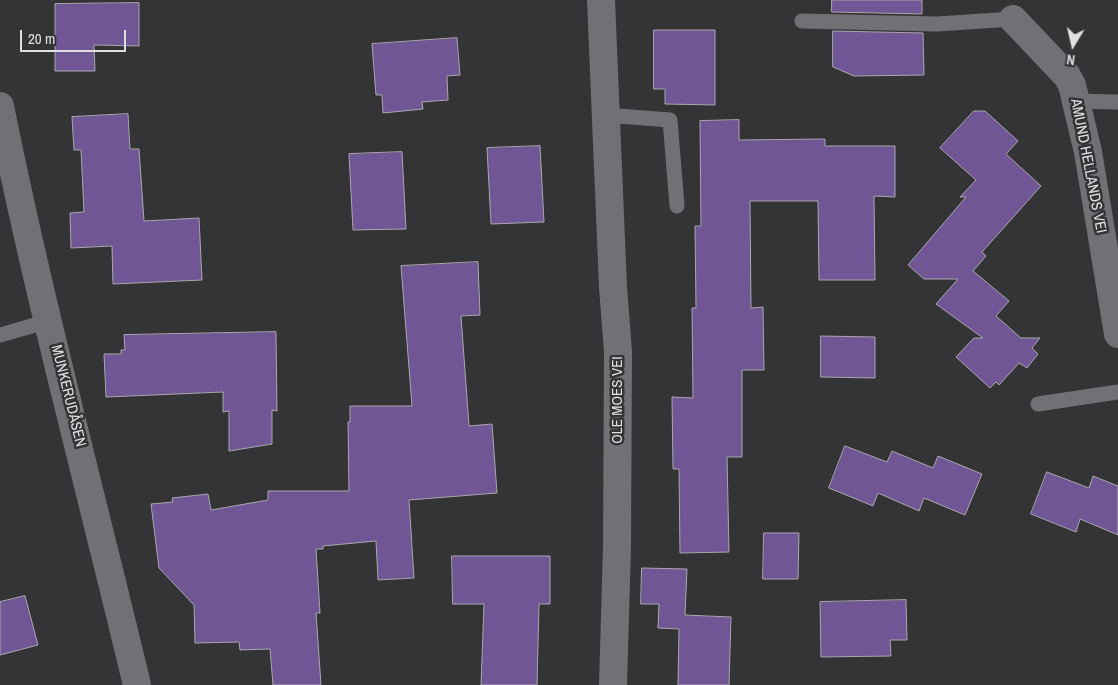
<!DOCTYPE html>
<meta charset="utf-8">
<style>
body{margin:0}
#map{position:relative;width:1118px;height:685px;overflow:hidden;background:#343336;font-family:"Archivo Narrow",sans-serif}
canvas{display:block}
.north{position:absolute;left:1048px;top:20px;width:50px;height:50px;-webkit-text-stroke:4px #343336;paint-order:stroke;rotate:189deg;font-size:14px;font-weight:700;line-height:20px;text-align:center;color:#e0dfe1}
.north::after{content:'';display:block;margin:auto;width:18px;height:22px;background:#e0dfe1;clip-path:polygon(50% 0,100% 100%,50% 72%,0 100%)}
.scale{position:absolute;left:20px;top:30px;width:106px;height:22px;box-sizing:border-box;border:2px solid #e0dfe1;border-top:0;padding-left:6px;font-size:15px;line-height:18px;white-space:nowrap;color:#e0dfe1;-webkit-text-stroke:4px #343336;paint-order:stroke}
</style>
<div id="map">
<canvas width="1118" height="685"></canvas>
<div class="north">N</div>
<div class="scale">20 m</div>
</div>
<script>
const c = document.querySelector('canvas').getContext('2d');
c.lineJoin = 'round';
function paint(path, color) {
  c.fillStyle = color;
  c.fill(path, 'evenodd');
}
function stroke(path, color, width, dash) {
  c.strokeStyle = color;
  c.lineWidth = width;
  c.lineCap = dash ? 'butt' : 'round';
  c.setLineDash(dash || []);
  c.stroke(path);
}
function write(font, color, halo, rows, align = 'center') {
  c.font = font + ' "Archivo Narrow",sans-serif';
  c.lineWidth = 5;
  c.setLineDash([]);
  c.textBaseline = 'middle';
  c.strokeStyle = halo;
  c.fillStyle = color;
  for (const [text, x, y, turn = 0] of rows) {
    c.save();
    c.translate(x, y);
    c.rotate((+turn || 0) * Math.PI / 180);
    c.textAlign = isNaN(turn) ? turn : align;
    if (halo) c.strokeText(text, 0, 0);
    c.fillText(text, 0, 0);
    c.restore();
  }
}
const building = new Path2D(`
 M 832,0 L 922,0 L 922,14 L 832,12 Z
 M 139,3 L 139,46 L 94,45 L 95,71 L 55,71 L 55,4 Z
 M 654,30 L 715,30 L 715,105 L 665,104 L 665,89 L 654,89 Z
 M 833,31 L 923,33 L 924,75 L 854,76 L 833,67 Z
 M 457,38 L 460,75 L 447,76 L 448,100 L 422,102 L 423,109 L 383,113 L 382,95 L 376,95 L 372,44 Z
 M 974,111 L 985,111 L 1018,141 L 1006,154 L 1041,186 L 982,252 L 986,256 L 973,271 L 1009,301 L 996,316 L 1021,338 L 1040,338 L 1032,348 L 1038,354 L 1027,368 L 1019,363 L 999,385 L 996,382 L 990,388 L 956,357 L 974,338 L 983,338 L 936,304 L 958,279 L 924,279 L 908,265 L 966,197 L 960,197 L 976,180 L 940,148 Z
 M 128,114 L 130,149 L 139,149 L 144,221 L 199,218 L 202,280 L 113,284 L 112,246 L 71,248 L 70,213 L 84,212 L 81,150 L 74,150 L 72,117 Z
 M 739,120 L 739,140 L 825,139 L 825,146 L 895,146 L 895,197 L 874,196 L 875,280 L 819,280 L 818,201 L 750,201 L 751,308 L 763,307 L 764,370 L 742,370 L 742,457 L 727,457 L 729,552 L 680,553 L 679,469 L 673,469 L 672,397 L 693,398 L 692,308 L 696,308 L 695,226 L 701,226 L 700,121 Z
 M 540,146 L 544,222 L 491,224 L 487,148 Z
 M 402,152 L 406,229 L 353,230 L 349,154 Z
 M 478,262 L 480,315 L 461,316 L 469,426 L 492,424 L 497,493 L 409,500 L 414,578 L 378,580 L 376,541 L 323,546 L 323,549 L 316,549 L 320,613 L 316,613 L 321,685 L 273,685 L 270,649 L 240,650 L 239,642 L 195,643 L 194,605 L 159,568 L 151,504 L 173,502 L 172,498 L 208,494 L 211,510 L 268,500 L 268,491 L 349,491 L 348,422 L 350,422 L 350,406 L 412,406 L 401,266 Z
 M 276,332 L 277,411 L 272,410 L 272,444 L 229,451 L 229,411 L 223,412 L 223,392 L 106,397 L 104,354 L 121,354 L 121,350 L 125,350 L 124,335 Z
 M 821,336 L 875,337 L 875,378 L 821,377 Z
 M 845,446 L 887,462 L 892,451 L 933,468 L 938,456 L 982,474 L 965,515 L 924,498 L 919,511 L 878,493 L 873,506 L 829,488 Z
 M 1047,472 L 1089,488 L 1093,476 L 1118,486 L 1118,535 L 1080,519 L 1076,532 L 1031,514 Z
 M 764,533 L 799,533 L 798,579 L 763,579 Z
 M 452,556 L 550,556 L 550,604 L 539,604 L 537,685 L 481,685 L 484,604 L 453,604 Z
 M 642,568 L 687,569 L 685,615 L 731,617 L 729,685 L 678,685 L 679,629 L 658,628 L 659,604 L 641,604 Z
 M 25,596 L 38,645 L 0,655 L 0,602 Z
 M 906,600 L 907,640 L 890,640 L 891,656 L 821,657 L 820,602 Z`);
paint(building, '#715695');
stroke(building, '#a9a8ac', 1);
stroke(new Path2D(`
 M 802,21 L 937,24 L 1013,19
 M 1076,101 L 1118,102
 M 605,115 L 670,120 L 677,206
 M 0,335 L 49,321
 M 1038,404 L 1118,392`), '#727074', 15);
stroke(new Path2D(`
 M 601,0 L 613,287 L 618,352 L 617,547 L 613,685
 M 1013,19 L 1067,76 L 1072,85 L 1088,152 L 1118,334
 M 0,106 C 39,301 91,492 137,685`), '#727074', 28);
write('15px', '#e0dfe1', '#343336', [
 ["AMUND HELLANDS VEI",1088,166,79],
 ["MUNKERUDÅSEN",68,396,76],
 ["OLE MOES VEI",618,400,-90]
]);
</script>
